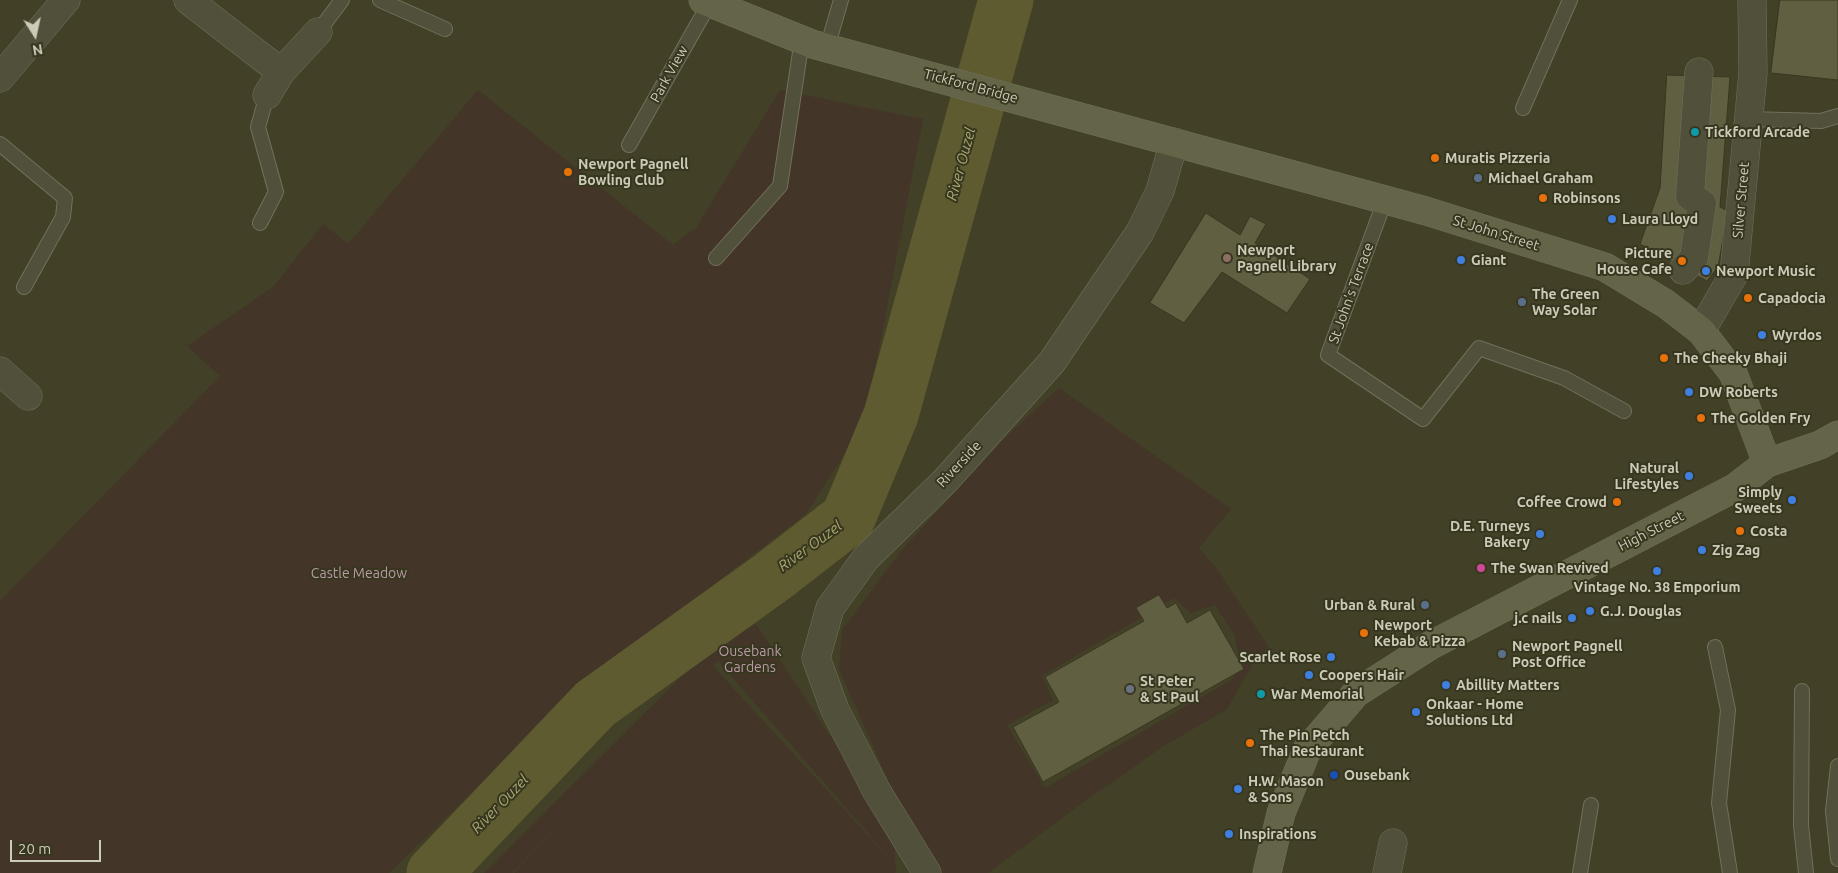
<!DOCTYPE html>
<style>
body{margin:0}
#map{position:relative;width:1838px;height:873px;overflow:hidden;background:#424026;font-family:Ubuntu,sans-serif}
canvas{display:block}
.north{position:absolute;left:10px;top:10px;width:50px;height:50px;-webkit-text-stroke:4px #37361f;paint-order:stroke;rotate:170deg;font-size:14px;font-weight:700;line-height:20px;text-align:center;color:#cbcbb7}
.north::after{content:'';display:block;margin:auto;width:18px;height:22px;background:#cbcbb7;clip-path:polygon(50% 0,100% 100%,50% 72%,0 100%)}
.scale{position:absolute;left:10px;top:840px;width:91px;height:22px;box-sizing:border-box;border:2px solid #cbcbb7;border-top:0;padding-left:6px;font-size:15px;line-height:18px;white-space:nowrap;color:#cbcbb7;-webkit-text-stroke:4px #37361f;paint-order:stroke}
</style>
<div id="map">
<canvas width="1838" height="873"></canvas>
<div class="north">N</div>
<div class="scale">20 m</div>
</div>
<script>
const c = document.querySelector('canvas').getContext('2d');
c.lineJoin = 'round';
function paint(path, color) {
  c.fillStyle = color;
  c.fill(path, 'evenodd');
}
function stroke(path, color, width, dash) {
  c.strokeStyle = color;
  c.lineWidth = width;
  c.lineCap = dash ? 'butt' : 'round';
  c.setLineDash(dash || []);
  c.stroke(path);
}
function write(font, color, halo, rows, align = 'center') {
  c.font = font + ' Ubuntu,sans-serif';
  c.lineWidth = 4;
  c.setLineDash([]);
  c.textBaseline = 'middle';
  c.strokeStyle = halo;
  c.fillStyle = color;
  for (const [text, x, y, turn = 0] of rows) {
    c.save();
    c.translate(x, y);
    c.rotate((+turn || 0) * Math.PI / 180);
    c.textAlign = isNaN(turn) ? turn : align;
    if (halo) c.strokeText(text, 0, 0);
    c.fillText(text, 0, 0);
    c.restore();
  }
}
paint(new Path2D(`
 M 478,90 L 673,245 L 696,228 L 780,90 L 923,119 L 865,422 L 806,514 L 590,679 L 389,873 L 0,873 L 0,601 L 220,376 L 187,346 L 273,287 L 323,224 L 348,244 Z
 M 1059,388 L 1231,509 L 1199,548 L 1217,569 L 1269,647 L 1253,663 L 1227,709 L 1164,746 L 1085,801 L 988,873 L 939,873 L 900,807 L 839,669 L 842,630 L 901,551 L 1007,436 ZM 1174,598 L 1191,613 L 1215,605 L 1234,634 L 1242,667 L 1231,680 L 1045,788 L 1007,725 L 1053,700 L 1042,676 Z
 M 756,624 L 895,834 L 895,864 L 718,661 L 713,666 L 897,867 L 895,873 L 514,873 L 599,783 L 512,873 L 484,873 L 697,661 Z`), '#433528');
stroke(new Path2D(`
 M 434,873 L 595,704 L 772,577 L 848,518 L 891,415 L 1006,0`), '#5e5b31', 55);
const building = new Path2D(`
 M 1780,0 L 1838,0 L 1838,80 L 1771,73 Z
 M 1667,75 L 1730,77 L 1720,207 L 1728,211 L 1718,267 L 1707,281 L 1640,244 L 1660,188 Z
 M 1206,213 L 1240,235 L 1250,216 L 1266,224 L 1255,243 L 1310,279 L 1287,313 L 1222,272 L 1184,323 L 1150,303 Z
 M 1159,595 L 1167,608 L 1176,603 L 1187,623 L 1210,610 L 1244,669 L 1043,782 L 1013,727 L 1059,702 L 1045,677 L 1144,621 L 1136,608 Z`);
paint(building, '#615f42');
stroke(building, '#393721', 1);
const lane = new Path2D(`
 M 380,0 L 445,29
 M 318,32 L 342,0
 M 827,48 L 841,0
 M 1523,108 L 1570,0
 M 1749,119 L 1821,121 L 1838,116
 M 0,144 L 65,198 L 63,217 L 24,287
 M 629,145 L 709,4
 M 1385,200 L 1328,355 L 1423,419 L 1479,348 L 1564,378 L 1624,411
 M 260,223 L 276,192 L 258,127 L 267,95
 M 716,258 L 780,186 L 802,39
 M 1715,647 L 1728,710 L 1719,803 L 1730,873
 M 1802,691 L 1801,825 L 1806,873
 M 1838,766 L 1833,811 L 1838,859
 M 1580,873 L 1591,805`);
const street = new Path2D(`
 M 188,0 L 281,72
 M 0,78 L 66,0
 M 267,95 L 281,72 L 318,32
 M 1683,270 L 1694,258 L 1702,204 L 1690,196 L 1699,72
 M 1701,331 L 1734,274 L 1753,73 L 1752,0
 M 0,371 L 28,396
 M 927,873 L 876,790 L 835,710 L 816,658 L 830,608 L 866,558 L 945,481 L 1052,362 L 1140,232 L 1160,191 L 1174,142
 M 1387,873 L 1393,843`);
const secondary = new Path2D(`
 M 703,0 L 812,44 L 1426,211 L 1605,267 L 1666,304 L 1701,331 L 1733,373 L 1767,463
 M 1267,873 L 1281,813 L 1307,750 L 1356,693 L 1431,645 L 1736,487 L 1767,463 L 1820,445 L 1838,435`);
stroke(lane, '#72705b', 16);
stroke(street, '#72705b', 29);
stroke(secondary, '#72705b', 29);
stroke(lane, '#51503a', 14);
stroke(street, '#51503a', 28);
stroke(secondary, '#646448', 28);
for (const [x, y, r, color] of [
 [1695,132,5,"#0f9aa8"],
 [1435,158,5,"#e8710a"],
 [568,172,5,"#e8710a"],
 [1478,178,5,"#5c6f8a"],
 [1543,198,5,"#e8710a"],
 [1612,219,5,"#3f7fe0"],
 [1227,258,5,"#8d6e63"],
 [1461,260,5,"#3f7fe0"],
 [1682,261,5,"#e8710a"],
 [1706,271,5,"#3f7fe0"],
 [1748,298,5,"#e8710a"],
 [1522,302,5,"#5c6f8a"],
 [1762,335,5,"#3f7fe0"],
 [1664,358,5,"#e8710a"],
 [1689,392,5,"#3f7fe0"],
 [1701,418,5,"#e8710a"],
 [1689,476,5,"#3f7fe0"],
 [1792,500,5,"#3f7fe0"],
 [1617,502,5,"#e8710a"],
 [1740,531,5,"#e8710a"],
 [1540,534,5,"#3f7fe0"],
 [1702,550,5,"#3f7fe0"],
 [1481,568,5,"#d1479c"],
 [1657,571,5,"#3f7fe0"],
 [1425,605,5,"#5c6f8a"],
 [1590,611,5,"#3f7fe0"],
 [1572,618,5,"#3f7fe0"],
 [1364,633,5,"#e8710a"],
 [1502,654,5,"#5c6f8a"],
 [1331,657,5,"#3f7fe0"],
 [1309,675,5,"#3f7fe0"],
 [1446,685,5,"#3f7fe0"],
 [1130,689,5,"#6b7280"],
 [1261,694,5,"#0f9aa8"],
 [1416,712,5,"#3f7fe0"],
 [1250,743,5,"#e8710a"],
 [1334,775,5,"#1a4fb4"],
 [1238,789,5,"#3f7fe0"],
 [1229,834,5,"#3f7fe0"]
]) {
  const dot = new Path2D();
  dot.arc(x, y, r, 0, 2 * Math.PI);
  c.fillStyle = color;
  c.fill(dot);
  stroke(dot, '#37361f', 2);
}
write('14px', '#cbcbb7', '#37361f', [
 ["Park View",669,74,-61],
 ["Tickford Bridge",971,86,15],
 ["Silver Street",1741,200,-85],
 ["St John Street",1496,233,17],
 ["St John's Terrace",1351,293,-70],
 ["Riverside",959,464,-47],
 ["High Street",1651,531,-27]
]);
write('bold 14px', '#cbcbb7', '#37361f', [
 ["Tickford Arcade",1705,132],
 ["Muratis Pizzeria",1445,158],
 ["Newport Pagnell",578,164],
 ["Bowling Club",578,180],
 ["Michael Graham",1488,178],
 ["Robinsons",1553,198],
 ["Laura Lloyd",1622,219],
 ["Newport",1237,250],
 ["Pagnell Library",1237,266],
 ["Picture",1672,253,"right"],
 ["House Cafe",1672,269,"right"],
 ["Giant",1471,260],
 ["Newport Music",1716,271],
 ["The Green",1532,294],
 ["Way Solar",1532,310],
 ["Capadocia",1758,298],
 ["Wyrdos",1772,335],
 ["The Cheeky Bhaji",1674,358],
 ["DW Roberts",1699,392],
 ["The Golden Fry",1711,418],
 ["Natural",1679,468,"right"],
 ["Lifestyles",1679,484,"right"],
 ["Simply",1782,492,"right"],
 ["Sweets",1782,508,"right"],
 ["Coffee Crowd",1607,502,"right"],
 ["D.E. Turneys",1530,526,"right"],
 ["Bakery",1530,542,"right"],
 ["Costa",1750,531],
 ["Zig Zag",1712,550],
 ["The Swan Revived",1491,568],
 ["Vintage No. 38 Emporium",1657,587,"center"],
 ["Urban & Rural",1415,605,"right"],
 ["G.J. Douglas",1600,611],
 ["j.c nails",1562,618,"right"],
 ["Newport",1374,625],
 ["Kebab & Pizza",1374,641],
 ["Newport Pagnell",1512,646],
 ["Post Office",1512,662],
 ["Scarlet Rose",1321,657,"right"],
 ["Coopers Hair",1319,675],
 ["St Peter",1140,681],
 ["& St Paul",1140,697],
 ["Abillity Matters",1456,685],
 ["War Memorial",1271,694],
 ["Onkaar - Home",1426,704],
 ["Solutions Ltd",1426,720],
 ["The Pin Petch",1260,735],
 ["Thai Restaurant",1260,751],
 ["Ousebank",1344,775],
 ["H.W. Mason",1248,781],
 ["& Sons",1248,797],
 ["Inspirations",1239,834]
], 'left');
write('14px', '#ba9aa7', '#37361f', [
 ["Castle Meadow",359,573],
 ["Ousebank",750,651],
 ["Gardens",750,667]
]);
write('italic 15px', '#aaa770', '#37361f', [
 ["River Ouzel",961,164,-75],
 ["River Ouzel",810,546,-36],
 ["River Ouzel",500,804,-46]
]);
</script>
